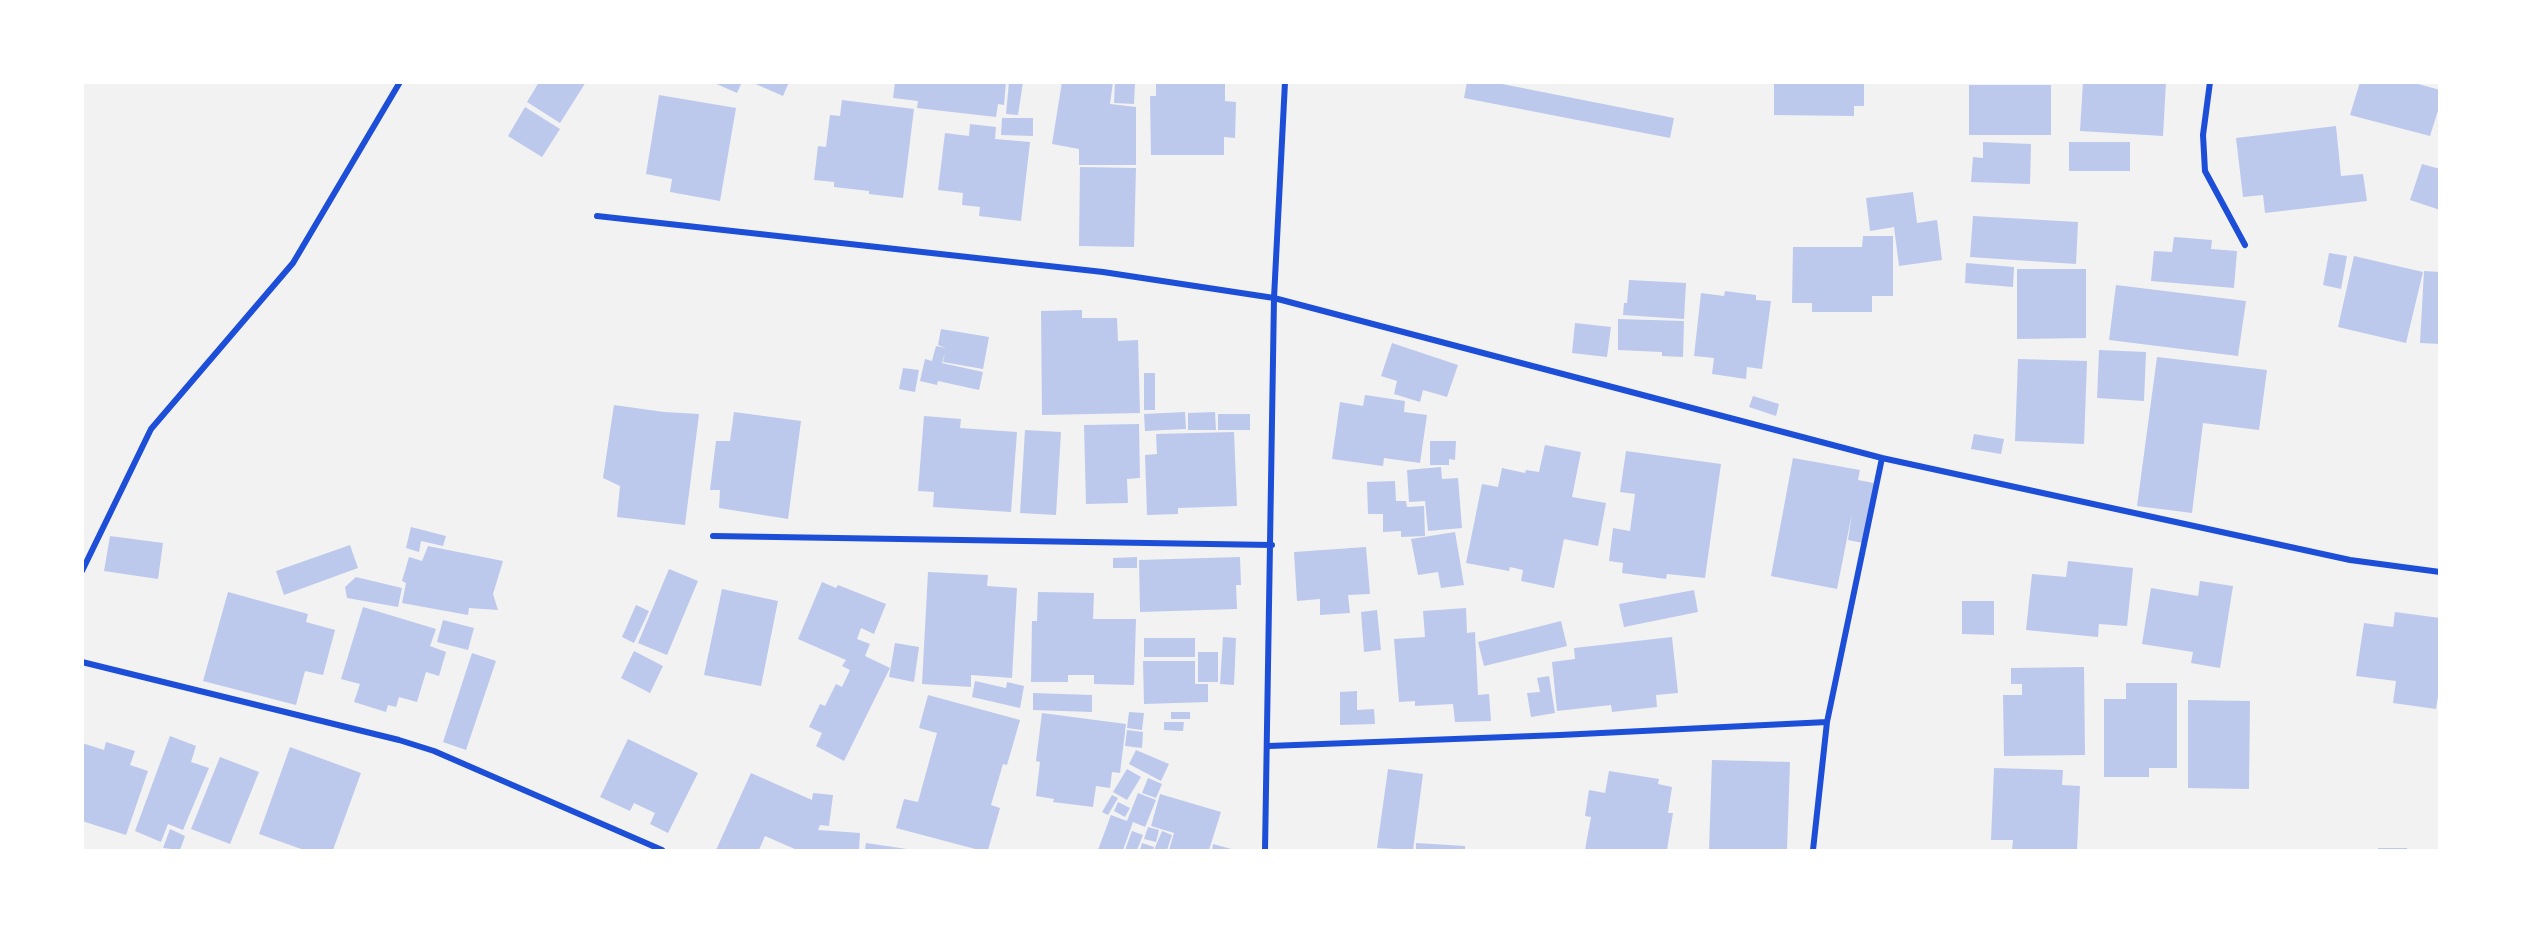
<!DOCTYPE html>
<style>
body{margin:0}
#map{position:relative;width:2522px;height:933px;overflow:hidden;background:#f2f2f2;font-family:"Work Sans",sans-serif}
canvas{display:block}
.frame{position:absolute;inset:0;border:84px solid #fff;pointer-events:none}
</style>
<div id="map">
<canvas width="2522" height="933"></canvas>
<div class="frame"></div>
</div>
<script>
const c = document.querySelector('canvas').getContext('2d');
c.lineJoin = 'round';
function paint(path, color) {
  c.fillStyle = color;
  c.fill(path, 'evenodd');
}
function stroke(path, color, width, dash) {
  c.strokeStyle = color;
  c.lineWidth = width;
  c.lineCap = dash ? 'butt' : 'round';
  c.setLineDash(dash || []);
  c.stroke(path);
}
paint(new Path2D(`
 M 539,82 L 586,82 L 560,123 L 527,102 Z
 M 712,82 L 742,82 L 737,93 Z
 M 751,82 L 789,82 L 783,96 Z
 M 895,82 L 1006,82 L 1004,105 L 998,104 L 996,117 L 917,108 L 918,101 L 893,98 Z
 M 1009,82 L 1023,82 L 1018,115 L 1006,114 Z
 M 1062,82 L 1113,82 L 1110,104 L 1136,107 L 1136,165 L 1079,165 L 1079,149 L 1052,144 Z
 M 1115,82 L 1135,82 L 1134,104 L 1114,103 Z
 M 1156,82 L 1225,82 L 1225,101 L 1236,102 L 1235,138 L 1224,137 L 1224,155 L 1151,155 L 1150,96 L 1156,96 Z
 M 1467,82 L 1492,82 L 1674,118 L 1670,138 L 1464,98 Z
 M 1774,82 L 1864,82 L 1864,106 L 1854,106 L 1854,116 L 1774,115 Z
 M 2083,82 L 2166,82 L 2163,136 L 2080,131 Z
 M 2360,82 L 2411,82 L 2440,90 L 2440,104 L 2430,136 L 2350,115 Z
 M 1969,85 L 2051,85 L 2051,135 L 1969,135 Z
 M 659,95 L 736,108 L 720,201 L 670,192 L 672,179 L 646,174 Z
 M 842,100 L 914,109 L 903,198 L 869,194 L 869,191 L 834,187 L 834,182 L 814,180 L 818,146 L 826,147 L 830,115 L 840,116 Z
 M 525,107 L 560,129 L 542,157 L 508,136 Z
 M 1002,118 L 1033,118 L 1033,136 L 1001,135 Z
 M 970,124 L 996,127 L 995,139 L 1030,142 L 1021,221 L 979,216 L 980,207 L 962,205 L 963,193 L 938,190 L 945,133 L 969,136 Z
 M 2336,126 L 2341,176 L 2363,174 L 2367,201 L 2265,213 L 2263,195 L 2243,197 L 2236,138 Z
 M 1983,142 L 2031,144 L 2030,184 L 1971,182 L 1973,157 L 1983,158 Z
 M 2069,142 L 2130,142 L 2130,171 L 2069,171 Z
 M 2422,164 L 2440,169 L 2440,210 L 2410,200 Z
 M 1080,167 L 1136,168 L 1134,247 L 1079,246 Z
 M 1913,192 L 1917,223 L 1937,220 L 1942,260 L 1899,266 L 1894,227 L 1870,231 L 1866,198 Z
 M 1973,216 L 2078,222 L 2076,264 L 1970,257 Z
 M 1863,236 L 1893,236 L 1893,296 L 1872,296 L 1872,312 L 1812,312 L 1812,303 L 1792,303 L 1793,247 L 1862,247 Z
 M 2174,237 L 2212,240 L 2211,249 L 2237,251 L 2234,288 L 2151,281 L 2154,251 L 2172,252 Z
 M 2329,253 L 2347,256 L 2341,289 L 2323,285 Z
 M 2354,256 L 2423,272 L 2406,343 L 2338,327 Z
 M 1966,263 L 2014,267 L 2013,287 L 1965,283 Z
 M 2017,269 L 2086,269 L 2086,338 L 2017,339 Z
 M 2424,271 L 2440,272 L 2440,344 L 2420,343 Z
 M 1629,280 L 1686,283 L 1684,319 L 1623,315 L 1624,303 L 1627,303 Z
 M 2116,285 L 2246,301 L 2238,356 L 2109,340 Z
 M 1725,291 L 1756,295 L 1756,300 L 1771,301 L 1762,369 L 1747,367 L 1746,379 L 1712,374 L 1714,358 L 1694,356 L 1701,293 L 1724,296 Z
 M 1082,310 L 1082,318 L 1117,318 L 1118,341 L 1138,340 L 1140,413 L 1042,415 L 1041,311 Z
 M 1618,319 L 1684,321 L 1683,357 L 1662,356 L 1662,352 L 1618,350 Z
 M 1575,323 L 1611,327 L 1607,357 L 1572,353 Z
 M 941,329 L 989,337 L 983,369 L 943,362 L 945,352 L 942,363 L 983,372 L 979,390 L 938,381 L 937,385 L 920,381 L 925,359 L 932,361 L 936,346 L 946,348 L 938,345 Z
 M 1392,343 L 1458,365 L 1447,397 L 1423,390 L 1420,402 L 1394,394 L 1397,381 L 1381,376 Z
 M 2099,350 L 2146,352 L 2144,401 L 2097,398 Z
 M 2157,357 L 2267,370 L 2259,430 L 2203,423 L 2192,513 L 2137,506 Z
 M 2018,359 L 2087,361 L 2084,444 L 2015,441 Z
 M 903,368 L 919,370 L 915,392 L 899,389 Z
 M 1144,373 L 1155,373 L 1155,410 L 1144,410 Z
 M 1365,395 L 1405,401 L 1404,412 L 1427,415 L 1420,463 L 1384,458 L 1383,466 L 1332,459 L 1340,402 L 1363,406 Z
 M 1753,396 L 1779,404 L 1776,416 L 1749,407 Z
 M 614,405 L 664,412 L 699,414 L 685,525 L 617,517 L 620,486 L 603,478 Z
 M 734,412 L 801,421 L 788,519 L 719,508 L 720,490 L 710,490 L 716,441 L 730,441 Z
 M 1185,412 L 1186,429 L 1145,431 L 1144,414 Z
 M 1215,412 L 1216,430 L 1188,430 L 1188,413 Z
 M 1218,414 L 1250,414 L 1250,430 L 1218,430 Z
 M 924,416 L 961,419 L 960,428 L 1017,432 L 1011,512 L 933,507 L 934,492 L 918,491 Z
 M 1139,424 L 1140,478 L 1127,479 L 1128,503 L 1086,504 L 1084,425 Z
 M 1025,430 L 1061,432 L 1056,515 L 1020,513 Z
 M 1234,432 L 1237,506 L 1178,508 L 1178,514 L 1147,515 L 1145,455 L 1157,454 L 1156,434 Z
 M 1974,434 L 2004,439 L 2001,454 L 1971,449 Z
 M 1430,441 L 1456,441 L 1455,460 L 1449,459 L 1449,465 L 1430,465 Z
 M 1545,445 L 1581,452 L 1572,497 L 1606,503 L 1598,546 L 1564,539 L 1554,588 L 1521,581 L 1523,570 L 1510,567 L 1509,571 L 1466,563 L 1482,484 L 1498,487 L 1502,468 L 1525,473 L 1526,470 L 1539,472 Z
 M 1626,451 L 1721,464 L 1705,578 L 1667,574 L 1666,579 L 1622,573 L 1623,563 L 1609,561 L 1613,528 L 1630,531 L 1635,494 L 1620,492 Z
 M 1793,458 L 1860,470 L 1858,480 L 1874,483 L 1863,543 L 1848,540 L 1852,513 L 1837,589 L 1771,576 Z
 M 1441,467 L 1442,479 L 1458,478 L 1462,528 L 1428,531 L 1425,501 L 1409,502 L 1407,470 Z
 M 1395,481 L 1396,501 L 1406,501 L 1407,507 L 1424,506 L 1425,536 L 1401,537 L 1401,531 L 1383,532 L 1383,514 L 1368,514 L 1367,482 Z
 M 411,527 L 446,536 L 443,546 L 421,541 L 419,552 L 406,548 Z
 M 1455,532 L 1464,585 L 1441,588 L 1438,572 L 1418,575 L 1411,539 Z
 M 110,536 L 163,543 L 158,579 L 104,571 Z
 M 350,545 L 358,568 L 284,595 L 276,571 Z
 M 428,546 L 503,561 L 493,594 L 498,610 L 469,608 L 468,615 L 402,603 L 406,583 L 402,581 L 409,557 L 422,561 Z
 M 1366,547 L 1370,594 L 1348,595 L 1350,613 L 1320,615 L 1320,599 L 1297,601 L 1294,552 Z
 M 1137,557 L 1137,568 L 1113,568 L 1113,558 Z
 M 1240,557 L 1241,585 L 1236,585 L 1237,609 L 1140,612 L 1139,560 Z
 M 2068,561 L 2133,568 L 2127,626 L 2099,624 L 2098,637 L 2026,630 L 2032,574 L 2066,577 Z
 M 669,569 L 698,581 L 667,655 L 638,643 Z
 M 928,572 L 988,575 L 987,586 L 1017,588 L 1012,678 L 971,675 L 971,687 L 922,684 Z
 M 356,577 L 402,588 L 398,607 L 347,598 L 345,587 Z
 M 2200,581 L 2233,586 L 2220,668 L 2191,663 L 2193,652 L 2142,644 L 2151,588 L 2198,596 Z
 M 822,582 L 836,588 L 838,585 L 886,604 L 874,634 L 861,628 L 857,639 L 870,644 L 865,656 L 890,668 L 844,761 L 816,746 L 822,733 L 809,727 L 820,704 L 825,706 L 836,684 L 842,687 L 850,670 L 842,666 L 846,660 L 798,639 Z
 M 722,589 L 778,601 L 761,686 L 704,675 Z
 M 1694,590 L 1698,612 L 1624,627 L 1619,604 Z
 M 228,592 L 308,614 L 306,622 L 335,630 L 323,675 L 305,671 L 296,705 L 203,681 Z
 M 1038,592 L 1094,593 L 1093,619 L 1136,619 L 1134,685 L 1094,684 L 1094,675 L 1068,675 L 1068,682 L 1031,682 L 1032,621 L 1037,621 Z
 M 1962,601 L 1994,601 L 1994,635 L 1962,634 Z
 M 636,605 L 649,611 L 634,643 L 622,637 Z
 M 363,607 L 436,629 L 430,646 L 446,652 L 439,676 L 426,672 L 417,702 L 399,697 L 396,707 L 388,705 L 386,712 L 354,702 L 360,684 L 341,679 Z
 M 1466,608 L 1467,633 L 1475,632 L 1478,695 L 1489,694 L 1491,721 L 1455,722 L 1453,704 L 1415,706 L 1415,701 L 1399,702 L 1394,639 L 1425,637 L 1423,611 Z
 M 1377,610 L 1381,650 L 1364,652 L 1361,612 Z
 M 2395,612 L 2440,618 L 2440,684 L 2436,709 L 2393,703 L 2396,681 L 2356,676 L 2364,623 L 2393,627 Z
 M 443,620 L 474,628 L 468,650 L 437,642 Z
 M 1561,621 L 1567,646 L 1484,666 L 1478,642 Z
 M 1223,637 L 1236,638 L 1234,685 L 1220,684 Z
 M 1672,637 L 1678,693 L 1656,695 L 1657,707 L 1612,712 L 1611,705 L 1557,711 L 1552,662 L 1575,659 L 1574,648 Z
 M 1144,638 L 1195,638 L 1195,657 L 1144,657 Z
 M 895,643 L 919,647 L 914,682 L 889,677 Z
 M 634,651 L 663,666 L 650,693 L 621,678 Z
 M 1198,652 L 1218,652 L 1218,682 L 1198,682 Z
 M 472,653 L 496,661 L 466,750 L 443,742 Z
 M 1143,661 L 1195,661 L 1195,684 L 1208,684 L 1208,702 L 1144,704 Z
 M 2084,667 L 2085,755 L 2004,756 L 2003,695 L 2022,695 L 2022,684 L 2011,684 L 2011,668 Z
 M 1549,676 L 1555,713 L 1531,717 L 1527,693 L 1540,692 L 1537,678 Z
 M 975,681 L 1006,688 L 1007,682 L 1024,686 L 1020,708 L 972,697 Z
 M 2126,683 L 2177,683 L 2177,768 L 2149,768 L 2149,777 L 2104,777 L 2104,699 L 2126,699 Z
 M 1357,691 L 1357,710 L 1374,709 L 1375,724 L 1340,725 L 1340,692 Z
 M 1033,693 L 1092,695 L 1092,712 L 1033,710 Z
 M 928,695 L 1020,720 L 1007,765 L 1003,764 L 991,805 L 1000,808 L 988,850 L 979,850 L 896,828 L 904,799 L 918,802 L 937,733 L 919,728 Z
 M 2188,700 L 2250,701 L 2249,789 L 2188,788 Z
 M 1129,712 L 1144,713 L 1142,730 L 1127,728 Z
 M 1171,712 L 1190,712 L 1190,719 L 1171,719 Z
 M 1042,713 L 1126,724 L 1120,773 L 1112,772 L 1110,788 L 1096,786 L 1093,807 L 1053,802 L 1054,799 L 1036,796 L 1040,762 L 1036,761 Z
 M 1164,722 L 1184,722 L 1183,731 L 1164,730 Z
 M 1127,730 L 1143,732 L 1142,748 L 1125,746 Z
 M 170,736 L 196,746 L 191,762 L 209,768 L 183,830 L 168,824 L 161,842 L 135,831 Z
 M 628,739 L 698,773 L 668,833 L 650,824 L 655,813 L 634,803 L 630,811 L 600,797 Z
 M 106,742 L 135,751 L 130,765 L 148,771 L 126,835 L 82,821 L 82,743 L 104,750 Z
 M 290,747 L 361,773 L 333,850 L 304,850 L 259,834 Z
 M 1136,750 L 1169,764 L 1161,781 L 1129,764 Z
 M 220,757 L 259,772 L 230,844 L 191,829 Z
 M 1712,760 L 1790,762 L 1787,850 L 1709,850 Z
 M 1994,768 L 2063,770 L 2062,785 L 2080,786 L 2077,850 L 2012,850 L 2013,840 L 1991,840 Z
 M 1127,769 L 1141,777 L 1127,800 L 1113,792 Z
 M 1388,769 L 1423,774 L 1413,850 L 1377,848 Z
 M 1609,771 L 1659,779 L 1658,784 L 1672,787 L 1668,813 L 1673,813 L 1667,850 L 1585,850 L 1591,817 L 1585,816 L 1589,790 L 1605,793 Z
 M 751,773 L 812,800 L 813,793 L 833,795 L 829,826 L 820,825 L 818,830 L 860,833 L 859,850 L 797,850 L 765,836 L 759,850 L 716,850 Z
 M 1148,778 L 1162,784 L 1156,798 L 1142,793 Z
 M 1138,793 L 1156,800 L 1145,827 L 1133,822 L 1123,850 L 1098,850 L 1111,815 L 1127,821 Z
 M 1160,794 L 1221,812 L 1209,850 L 1169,850 L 1174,833 L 1151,826 Z
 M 1112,795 L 1118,798 L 1108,815 L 1102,812 Z
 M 1118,802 L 1130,808 L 1125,817 L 1114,811 Z
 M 1148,827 L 1159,830 L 1156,842 L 1144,839 Z
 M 170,829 L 185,836 L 180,850 L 163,848 Z
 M 1132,831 L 1143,835 L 1137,850 L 1125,850 Z
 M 1162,831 L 1172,835 L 1167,850 L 1154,850 Z
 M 866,843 L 907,849 L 907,850 L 865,850 Z
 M 1142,843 L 1154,847 L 1153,850 L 1140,850 Z
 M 1416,843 L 1465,846 L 1465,850 L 1416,850 Z
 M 1213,844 L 1235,850 L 1212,850 Z
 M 2378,848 L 2407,848 L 2407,850 L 2378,850 Z`), '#bdc9ec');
stroke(new Path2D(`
 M 2210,82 L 2203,135 L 2205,171 L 2245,245
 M 597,216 L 1103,272 L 1274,298 L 1882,458 L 2350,560 L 2440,572
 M 713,536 L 1272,545
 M 82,571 L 151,429 L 293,263 L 400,82
 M 82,662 L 399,740 L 434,751 L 662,850
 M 1269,746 L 1560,735 L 1827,722 L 1882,458
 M 1265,850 L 1274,298 L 1285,82
 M 1813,850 L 1827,722`), '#1d4ed8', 6);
</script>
